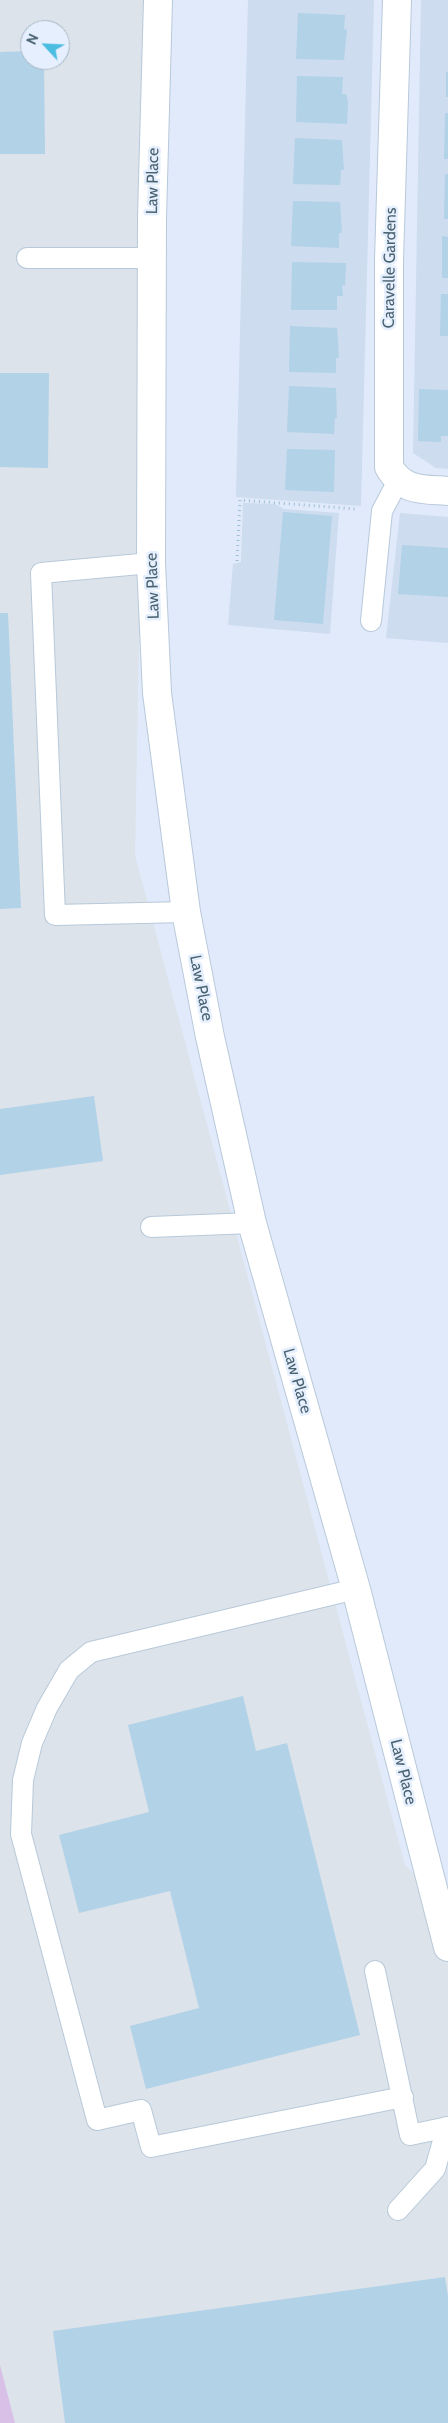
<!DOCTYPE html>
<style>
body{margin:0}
#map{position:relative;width:448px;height:2423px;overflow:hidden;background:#e0eafb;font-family:Cabin,sans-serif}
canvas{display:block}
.north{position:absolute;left:20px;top:20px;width:50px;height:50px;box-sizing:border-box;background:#e6effe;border:1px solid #a7b7c5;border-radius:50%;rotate:295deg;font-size:14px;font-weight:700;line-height:20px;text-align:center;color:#496270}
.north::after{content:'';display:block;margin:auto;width:18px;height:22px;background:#4abde1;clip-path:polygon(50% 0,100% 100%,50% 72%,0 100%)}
</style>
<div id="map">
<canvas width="448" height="2423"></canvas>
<div class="north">N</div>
</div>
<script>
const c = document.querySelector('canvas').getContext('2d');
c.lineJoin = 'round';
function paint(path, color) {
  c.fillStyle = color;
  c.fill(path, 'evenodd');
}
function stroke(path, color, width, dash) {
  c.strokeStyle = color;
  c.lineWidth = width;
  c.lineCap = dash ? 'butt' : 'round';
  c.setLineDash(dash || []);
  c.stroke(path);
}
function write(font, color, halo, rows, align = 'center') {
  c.font = font + ' Cabin,sans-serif';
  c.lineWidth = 5;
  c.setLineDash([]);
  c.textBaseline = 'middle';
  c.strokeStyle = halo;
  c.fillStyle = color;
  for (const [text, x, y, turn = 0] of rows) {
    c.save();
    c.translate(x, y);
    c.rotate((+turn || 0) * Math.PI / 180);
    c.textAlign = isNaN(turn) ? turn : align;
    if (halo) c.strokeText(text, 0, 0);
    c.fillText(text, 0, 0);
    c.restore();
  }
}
paint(new Path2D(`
 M 248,0 L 374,0 L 361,506 L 236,497 Z
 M 421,0 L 448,0 L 448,469 L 436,468 L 413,453 Z
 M 243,503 L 275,504 L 284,509 L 339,513 L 330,634 L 228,625 L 233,564 L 241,562 Z
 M 400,513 L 448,517 L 448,643 L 386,638 Z`), '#cddcef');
paint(new Path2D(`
 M 0,0 L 151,0 L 135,855 L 405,1865 L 448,1906 L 448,2423 L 11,2423 L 0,2379 ZM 30,30 L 60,30 L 60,60 L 30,60 Z`), '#dce3ea');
paint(new Path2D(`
 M 0,2365 L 15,2423 L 0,2423 Z`), '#d8c0e7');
paint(new Path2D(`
 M 298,13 L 345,15 L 344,29 L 347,30 L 344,60 L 296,59 Z
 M 30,51 L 30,60 L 44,60 L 45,154 L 0,154 L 0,52 Z
 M 446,72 L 448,72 L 448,97 L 446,97 Z
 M 297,76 L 343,77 L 342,94 L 346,94 L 348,101 L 347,124 L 296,122 Z
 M 445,113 L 448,113 L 448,159 L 444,159 Z
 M 295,138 L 342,140 L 344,170 L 341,170 L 340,185 L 293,184 Z
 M 445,174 L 448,174 L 448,219 L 444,219 Z
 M 293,201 L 340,202 L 342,233 L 339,233 L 339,248 L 291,246 Z
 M 442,236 L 448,237 L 448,278 L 442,278 Z
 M 292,262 L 346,263 L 345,286 L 342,285 L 343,296 L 337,296 L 337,310 L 291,310 Z
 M 441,294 L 448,294 L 448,336 L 440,336 Z
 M 290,326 L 337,328 L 339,358 L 336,358 L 336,373 L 289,372 Z
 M 0,373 L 49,373 L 48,468 L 0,467 Z
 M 289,386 L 336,388 L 337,418 L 335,418 L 334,434 L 287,432 Z
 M 419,389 L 448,390 L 448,436 L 441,436 L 441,442 L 418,441 Z
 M 287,449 L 335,450 L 334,492 L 285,490 Z
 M 283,512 L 332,516 L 323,624 L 274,620 Z
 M 402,545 L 448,548 L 448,597 L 398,594 Z
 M 0,613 L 8,613 L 21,908 L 0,909 Z
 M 94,1096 L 103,1161 L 0,1175 L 0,1109 Z
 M 243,1696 L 256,1751 L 287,1743 L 360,2035 L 146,2089 L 130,2026 L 199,2008 L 170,1891 L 79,1913 L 59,1835 L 149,1812 L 128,1725 Z
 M 445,2277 L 448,2296 L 448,2423 L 65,2423 L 53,2331 Z`), '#b2d2e7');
const service = new Path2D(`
 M 27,258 L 153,258
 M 151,563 L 41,573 L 55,915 L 186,912
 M 371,621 L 382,511 L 398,481
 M 151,1227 L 252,1223
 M 356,1589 L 91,1652 L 69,1670 L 47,1708 L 32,1743 L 23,1780 L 21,1834 L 97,2120 L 141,2110 L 151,2147 L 403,2097
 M 375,1971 L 410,2135 L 448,2127
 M 398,2210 L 435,2169 L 447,2127`);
const minor = new Path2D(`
 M 397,0 L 389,260 L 389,467 C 403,492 423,489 448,491`);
const tertiary = new Path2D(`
 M 158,0 L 152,217 L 151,563 L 157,693 L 186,912 L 210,1037 L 252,1223 L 356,1589 L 448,1947`);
stroke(service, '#b8c9d9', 22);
stroke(minor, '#b8c9d9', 30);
stroke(tertiary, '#b8c9d9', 30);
stroke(new Path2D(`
 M 237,561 L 240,500 L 356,509`), '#9dbed3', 3, [1, 4]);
stroke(service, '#fff', 20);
stroke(minor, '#fff', 28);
stroke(tertiary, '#fff', 28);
write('16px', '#496270', '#e6effe', [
 ["Law Place",153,181,-89],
 ["Caravelle Gardens",390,268,-89],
 ["Law Place",153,586,-92],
 ["Law Place",201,988,79],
 ["Law Place",297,1381,74],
 ["Law Place",403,1772,76]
]);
</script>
